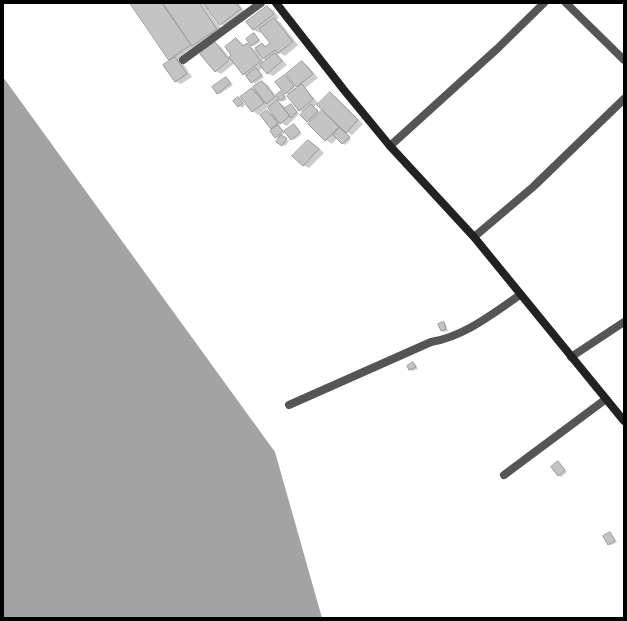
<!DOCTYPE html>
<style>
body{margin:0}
#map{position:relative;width:627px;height:621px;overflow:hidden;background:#fff;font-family:Ubuntu,sans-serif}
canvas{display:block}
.frame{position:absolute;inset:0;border:4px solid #000;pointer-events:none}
</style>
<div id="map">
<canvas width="627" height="621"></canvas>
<div class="frame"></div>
</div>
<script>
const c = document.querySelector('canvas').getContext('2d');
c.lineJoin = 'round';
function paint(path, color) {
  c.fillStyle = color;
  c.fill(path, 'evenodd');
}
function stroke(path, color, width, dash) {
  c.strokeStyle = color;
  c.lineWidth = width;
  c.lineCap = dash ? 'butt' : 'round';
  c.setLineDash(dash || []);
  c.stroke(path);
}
paint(new Path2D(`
 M 3,77 L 275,452 L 322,618 L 3,618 Z`), '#a3a3a3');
paint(new Path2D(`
 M 132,3 L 238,3 L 246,13 L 227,27 L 221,24 L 210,9 L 208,10 L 225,34 L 182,62 L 192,77 L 181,84 L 175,81 L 172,60 L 170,59 Z
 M 267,7 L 273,10 L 279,18 L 276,20 L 280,22 L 298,45 L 285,56 L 280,53 L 278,55 L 281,58 L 287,65 L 273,76 L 267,73 L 263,67 L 259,71 L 264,77 L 255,84 L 244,74 L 235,63 L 221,74 L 216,71 L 215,43 L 221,47 L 229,57 L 233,55 L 236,39 L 245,46 L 247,44 L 255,50 L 262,44 L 267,47 L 272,44 L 262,31 L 260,33 L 254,30 L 248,22 ZM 260,56 L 267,61 L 265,63 Z
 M 254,35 L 261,41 L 254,46 L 252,45 Z
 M 302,62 L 308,66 L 318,78 L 305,88 L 319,104 L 330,93 L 336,97 L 363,124 L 352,135 L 343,130 L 351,139 L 345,145 L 337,138 L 332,144 L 326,140 L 309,124 L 310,123 L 307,121 L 304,113 L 299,110 L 290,95 L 285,93 L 285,76 L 297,90 L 299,88 L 297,86 ZM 318,104 L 324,109 L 320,113 L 313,107 Z
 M 226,78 L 233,85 L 220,94 L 218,93 Z
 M 262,82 L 268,85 L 276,96 L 281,92 L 284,94 L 287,99 L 283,102 L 280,100 L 278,102 L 283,105 L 286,109 L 291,105 L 299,114 L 287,126 L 277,121 L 280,125 L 278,126 L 284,132 L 294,125 L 302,134 L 294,140 L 286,132 L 281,136 L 289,141 L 285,146 L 278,141 L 279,139 L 276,137 L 274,129 L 271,128 L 267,111 L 274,115 L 268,107 L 258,115 L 253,111 L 252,89 L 258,92 Z
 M 238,98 L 245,105 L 242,108 L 235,101 Z
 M 309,141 L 314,144 L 324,153 L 309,168 L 303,165 Z
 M 444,324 L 446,325 L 448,331 L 444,332 L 442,331 L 439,325 Z
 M 413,363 L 416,365 L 418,369 L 412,371 L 410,370 L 408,366 Z
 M 558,462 L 567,472 L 561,477 L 558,475 Z
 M 610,533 L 612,535 L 617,542 L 611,545 L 609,544 Z`), '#0003');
const building = new Path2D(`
 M 130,3 L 162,3 L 191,45 L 169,60 Z
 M 163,3 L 199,3 L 217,29 L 192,46 Z
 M 204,3 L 236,3 L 241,9 L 220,25 Z
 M 267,6 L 274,14 L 253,30 L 246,22 Z
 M 274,18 L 293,42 L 278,53 L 275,50 L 263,59 L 255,48 L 262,43 L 265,47 L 270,43 L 259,29 Z
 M 254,33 L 259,40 L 251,46 L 246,39 Z
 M 236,38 L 243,46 L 247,43 L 261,61 L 243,75 L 229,57 L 231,55 L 225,47 Z
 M 215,42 L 229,60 L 215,72 L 200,54 Z
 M 275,53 L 282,61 L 267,74 L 260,65 Z
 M 175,57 L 187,74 L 175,82 L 163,65 Z
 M 302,61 L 313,74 L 296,87 L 286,74 Z
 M 256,68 L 262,75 L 251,83 L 246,76 Z
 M 285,75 L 294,86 L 285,94 L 275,82 Z
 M 226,77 L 231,83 L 217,94 L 212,87 Z
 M 262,81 L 275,97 L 266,104 L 253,87 Z
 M 302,84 L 313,99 L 299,111 L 287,96 Z
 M 252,88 L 264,103 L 252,112 L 240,97 Z
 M 281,91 L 285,97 L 280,101 L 276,95 Z
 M 330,92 L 358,120 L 346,133 L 317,105 Z
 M 238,97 L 243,103 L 238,107 L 233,101 Z
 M 277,100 L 290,116 L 280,124 L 268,108 Z
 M 291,104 L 297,112 L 291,118 L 284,109 Z
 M 311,104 L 318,111 L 307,122 L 300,115 Z
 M 267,110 L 278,123 L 271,129 L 260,115 Z
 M 322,110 L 339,127 L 325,141 L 308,124 Z
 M 294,124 L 300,132 L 291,140 L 284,131 Z
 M 278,125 L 283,131 L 275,138 L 270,131 Z
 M 340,128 L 350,137 L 342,144 L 333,135 Z
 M 281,135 L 287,138 L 282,146 L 276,142 Z
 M 308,140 L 319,149 L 303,166 L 292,156 Z
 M 444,322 L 446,329 L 441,331 L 438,324 Z
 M 413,362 L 416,367 L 409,370 L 407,366 Z
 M 558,461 L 565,470 L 558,476 L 551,467 Z
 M 610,532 L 615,541 L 608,545 L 603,536 Z`);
paint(building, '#c4c4c4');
stroke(building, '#999', 1);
stroke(new Path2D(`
 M 289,405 L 431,342 C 465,336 492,314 520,295
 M 504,475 L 606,399`), '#555', 8);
stroke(new Path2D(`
 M 566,3 L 624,60
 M 183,60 L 261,3
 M 390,146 L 498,48 L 544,3
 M 474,237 L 533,187 L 624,99
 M 571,357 L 624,322`), '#555', 8);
stroke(new Path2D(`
 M 276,3 L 344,90 L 390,146 L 474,237 L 624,421`), '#222', 8);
</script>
